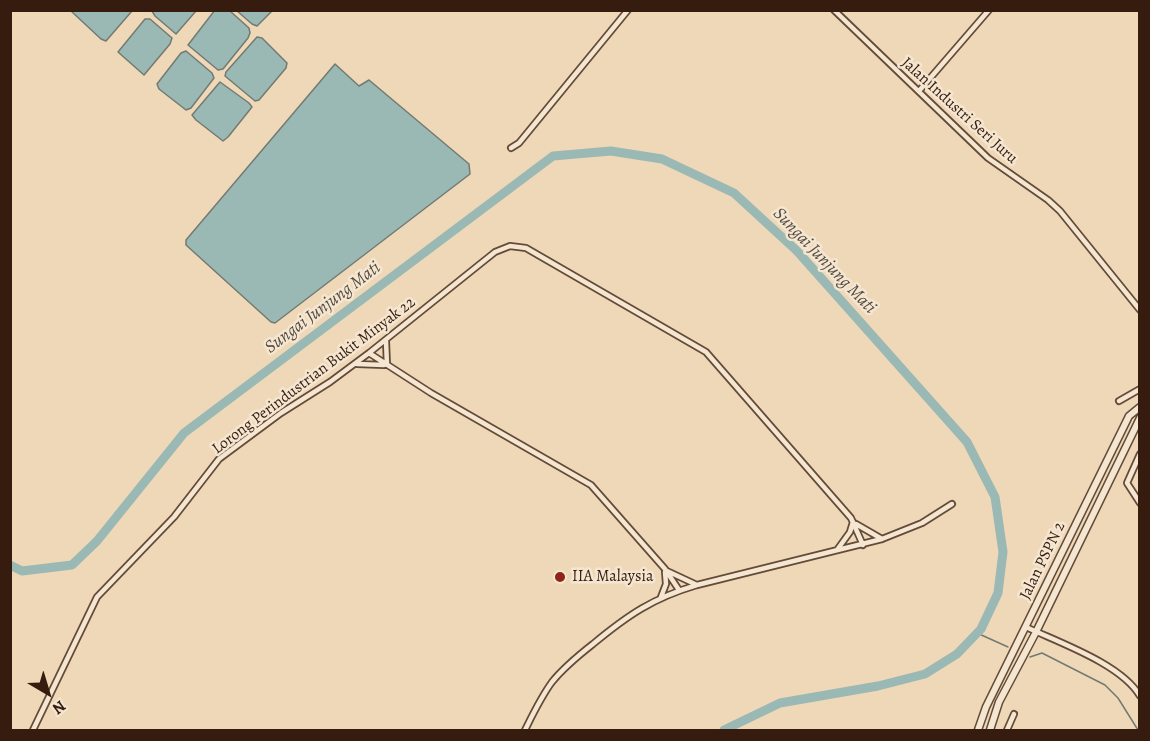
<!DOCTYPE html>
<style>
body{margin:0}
#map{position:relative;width:1150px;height:741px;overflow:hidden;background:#efd8b8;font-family:Alegreya,serif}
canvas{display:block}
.frame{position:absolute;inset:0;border:12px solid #361c0e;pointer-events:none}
.north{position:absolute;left:18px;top:663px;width:60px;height:60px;-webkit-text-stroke:4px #f5e6d1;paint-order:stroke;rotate:142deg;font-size:16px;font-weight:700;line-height:24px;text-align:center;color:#361c0e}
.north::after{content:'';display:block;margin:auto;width:21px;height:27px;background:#361c0e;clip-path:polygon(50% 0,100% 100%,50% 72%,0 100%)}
</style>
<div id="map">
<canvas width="1150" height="741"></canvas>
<div class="frame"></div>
<div class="north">N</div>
</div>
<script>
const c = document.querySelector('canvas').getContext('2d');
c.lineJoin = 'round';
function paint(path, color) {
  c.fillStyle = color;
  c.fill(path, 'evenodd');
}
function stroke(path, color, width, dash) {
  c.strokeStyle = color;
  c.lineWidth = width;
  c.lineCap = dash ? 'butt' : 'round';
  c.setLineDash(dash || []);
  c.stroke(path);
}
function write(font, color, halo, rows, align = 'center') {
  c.font = font + ' Alegreya,serif';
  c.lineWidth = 5;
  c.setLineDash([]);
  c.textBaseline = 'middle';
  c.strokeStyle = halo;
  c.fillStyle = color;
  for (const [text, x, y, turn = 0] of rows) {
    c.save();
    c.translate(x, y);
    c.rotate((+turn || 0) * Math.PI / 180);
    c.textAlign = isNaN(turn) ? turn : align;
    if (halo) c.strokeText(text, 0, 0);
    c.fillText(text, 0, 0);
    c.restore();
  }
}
const water = new Path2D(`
 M 215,10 L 230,11 L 249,28 L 250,33 L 248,38 L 223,69 L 218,70 L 188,45 Z
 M 71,11 L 71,10 L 132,11 L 106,41 L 101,39 Z
 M 152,11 L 152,10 L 196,11 L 176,34 L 155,16 Z
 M 237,11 L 272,11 L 257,26 L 252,24 Z
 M 145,19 L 150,19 L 172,38 L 170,44 L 144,75 L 118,52 Z
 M 257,37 L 262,38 L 287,63 L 286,68 L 259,100 L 255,101 L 225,76 L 226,72 Z
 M 186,51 L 212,73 L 214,78 L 191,108 L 186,110 L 159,89 L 157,84 L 181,53 Z
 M 335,64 L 359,86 L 369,80 L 469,164 L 470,174 L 275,323 L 271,322 L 186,245 L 186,240 Z
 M 220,82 L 249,103 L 252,107 L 228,137 L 223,141 L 196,120 L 192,115 Z`);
paint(water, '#9ab9b4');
stroke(water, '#727a72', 1.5);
stroke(new Path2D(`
 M 977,633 L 1008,647
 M 1030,657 L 1042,653 L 1105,685 L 1118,698 L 1138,730`), '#727a72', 1.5);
stroke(new Path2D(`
 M 10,565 L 22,571 L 72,565 L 97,541 L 184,433 L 553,156 L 611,151 L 662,159 L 734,193 L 797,251 L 967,442 L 995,497 L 1003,552 L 998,593 L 981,629 L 957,654 L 925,674 L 878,686 L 780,703 L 724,730`), '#9ab9b4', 9);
const minor = new Path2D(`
 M 834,10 L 988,158 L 1048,200 L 1060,211 L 1140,310
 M 919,91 L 989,10
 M 511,148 L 519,143 L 628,10
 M 386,341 L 387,365
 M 369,353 L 431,393 L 591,485 L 665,569 L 679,590
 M 357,364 L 384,365
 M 1119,401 L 1140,389
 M 1140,454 L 1127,483 L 1140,503
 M 856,524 L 882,539
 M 837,550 L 850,532 L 853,522
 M 667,571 L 697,585
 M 661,597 L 666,584 L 665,572
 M 1026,627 C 1060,643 1121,664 1140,696
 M 33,730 L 97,597 L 174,517 L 219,459 L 281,413 L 330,382 L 369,353 L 495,252 L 510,246 L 526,248 L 706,352 L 851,518 L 863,545
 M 525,730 C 533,714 541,697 552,682 C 564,667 579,655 593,644 C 628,615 653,598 697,585 L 882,539 L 922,523 L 952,504
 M 1007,730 L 1014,714`);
const tertiary = new Path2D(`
 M 978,730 L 986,707 L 1129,416 L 1140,407
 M 990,730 L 999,702 L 1036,632 L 1140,418`);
stroke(minor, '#644b38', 8);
stroke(tertiary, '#644b38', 9);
stroke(minor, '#f5e6d1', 4.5);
stroke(tertiary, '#f5e6d1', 6);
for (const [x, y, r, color] of [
 [560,577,6,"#8f2418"]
]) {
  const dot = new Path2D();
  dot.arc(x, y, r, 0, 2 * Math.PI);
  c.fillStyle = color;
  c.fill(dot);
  stroke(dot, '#f5e6d1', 2);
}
write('16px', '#361c0e', '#f5e6d1', [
 ["Jalan Industri Seri Juru",959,111,42],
 ["Lorong Perindustrian Bukit Minyak 22",314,376,-37],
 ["Jalan PSPN 2",1043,561,-64]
]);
write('16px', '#361c0e', '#f5e6d1', [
 ["IIA Malaysia",572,577]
], 'left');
write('italic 18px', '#544b40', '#f5e6d1', [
 ["Sungai Junjung Mati",824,261,46],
 ["Sungai Junjung Mati",323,308,-37]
]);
</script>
